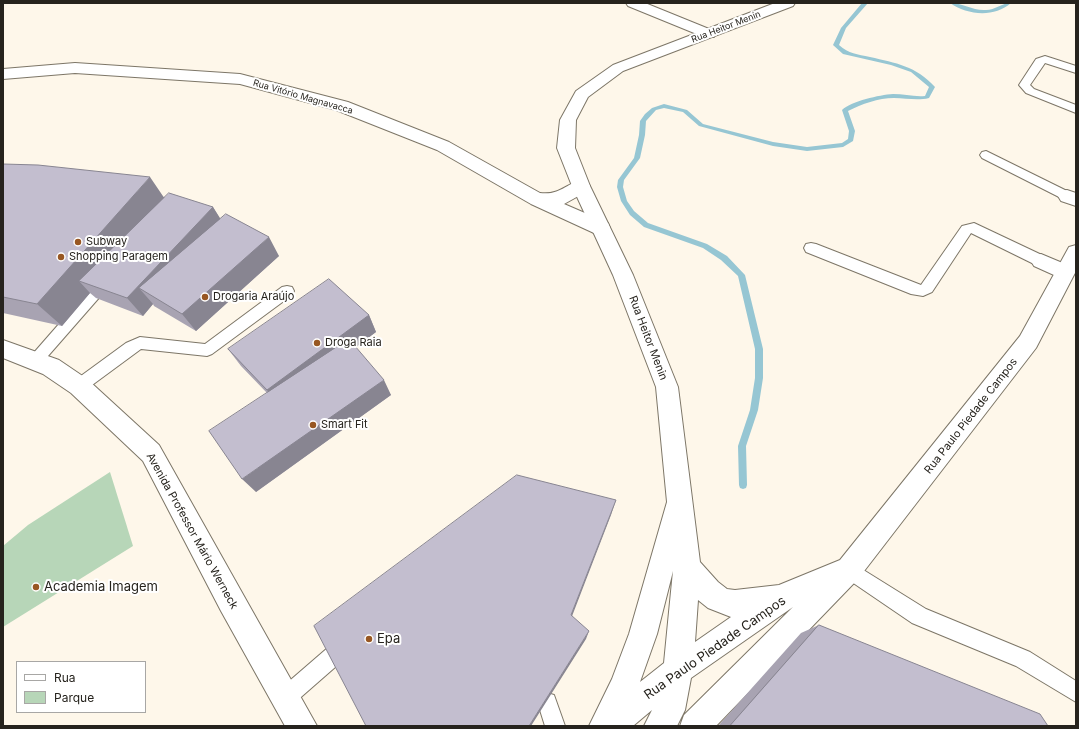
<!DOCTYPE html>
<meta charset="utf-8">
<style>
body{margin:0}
#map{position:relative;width:1079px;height:729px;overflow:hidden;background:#fef7ea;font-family:Inter,sans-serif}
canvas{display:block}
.frame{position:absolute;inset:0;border:4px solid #26231d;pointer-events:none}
.legend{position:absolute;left:16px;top:661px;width:130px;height:52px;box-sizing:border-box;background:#fff;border:1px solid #a8a7a5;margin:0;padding:5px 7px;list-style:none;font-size:12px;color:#26231d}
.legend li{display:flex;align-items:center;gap:8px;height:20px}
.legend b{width:20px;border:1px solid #a8a7a5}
</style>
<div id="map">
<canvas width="1079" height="729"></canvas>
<div class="frame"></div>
<ul class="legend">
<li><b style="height:5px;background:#fff"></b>Rua</li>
<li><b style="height:11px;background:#b7d6b8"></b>Parque</li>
</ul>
</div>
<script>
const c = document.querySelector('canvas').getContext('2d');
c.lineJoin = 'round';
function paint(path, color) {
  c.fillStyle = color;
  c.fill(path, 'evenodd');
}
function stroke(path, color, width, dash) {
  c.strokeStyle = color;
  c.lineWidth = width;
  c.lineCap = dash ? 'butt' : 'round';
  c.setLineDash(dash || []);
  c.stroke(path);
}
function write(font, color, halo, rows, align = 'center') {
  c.font = font + ' Inter,sans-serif';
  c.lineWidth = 4;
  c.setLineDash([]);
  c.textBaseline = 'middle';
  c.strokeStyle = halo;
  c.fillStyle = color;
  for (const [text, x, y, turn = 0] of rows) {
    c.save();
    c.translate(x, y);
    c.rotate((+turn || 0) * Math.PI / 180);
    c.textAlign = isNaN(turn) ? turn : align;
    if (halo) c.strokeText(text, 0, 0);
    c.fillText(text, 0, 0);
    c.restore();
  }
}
paint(new Path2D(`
 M 110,472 L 133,546 L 3,627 L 3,546 L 28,525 Z`), '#b7d6b8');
paint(new Path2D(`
 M 862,3 L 868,3 L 846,28 L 839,45 C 849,54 857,54 870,57 C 896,63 916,66 935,87 L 929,98 C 917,101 906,98 894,98 C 878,98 862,104 848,111 L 855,131 L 853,141 L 843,147 L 807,151 L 773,146 L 699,126 L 683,112 L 664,108 L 656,110 L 646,121 L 645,135 L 640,158 L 624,180 L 623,187 L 627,201 L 634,211 L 648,223 L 707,244 L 727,256 L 745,275 L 763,349 L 763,378 L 758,410 L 746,446 L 747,485 L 746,488 L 743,489 L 740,488 L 739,485 L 738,446 L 750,410 L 755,378 L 755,349 L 738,276 L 721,260 L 703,248 L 644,227 L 630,215 L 621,201 L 617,187 L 618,180 L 634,158 L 639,135 L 640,121 L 645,114 L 652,108 L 664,104 L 687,110 L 703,124 L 773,142 L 807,147 L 842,143 L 848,139 L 849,131 L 842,110 C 852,101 879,95 893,94 C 904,94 914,97 925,96 L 929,87 L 911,72 L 891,65 L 843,54 L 833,45 L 841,28 Z
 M 950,3 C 963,3 973,11 986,10 C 995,10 1002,3 1011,3 C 994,18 967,15 950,3 Z`), '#96c6d3');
const service = new Path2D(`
 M 1045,56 L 1076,66 L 1076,73 L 1045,63 L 1030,85 L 1034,89 L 1076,105 L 1076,113 L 1026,93 L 1019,85 L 1036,59 Z
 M 986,151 L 1071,193 L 1073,196 L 1071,199 L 1063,199 L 982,158 L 980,155 L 982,152 Z
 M 974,223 L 1046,257 L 1048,261 L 1046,265 L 1041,266 L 1036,265 L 971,233 L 932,292 L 923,296 L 911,294 L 806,252 L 804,248 L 806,244 L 811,243 L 816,244 L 921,285 L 962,226 Z
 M 106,275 L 111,276 L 113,280 L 111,284 L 41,364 L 36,366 L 31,364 L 29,360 L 31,356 L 101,276 Z
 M 287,286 L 292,287 L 294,291 L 292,295 L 212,354 L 207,356 L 141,349 L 84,391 L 79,393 L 74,391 L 71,386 L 74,381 L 126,343 L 140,337 L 205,344 L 282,287 Z
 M 849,561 L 926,609 L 1030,652 L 1076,681 L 1076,702 L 1016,666 L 912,623 L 843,576 L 840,570 L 843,564 Z
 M 338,642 L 355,648 L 358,655 L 355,662 L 348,665 L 341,662 L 293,704 L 286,707 L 279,704 L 276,697 L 279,690 L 331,645 Z
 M 527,687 L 554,695 L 565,726 L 545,726 L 540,710 L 520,704 L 517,697 L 520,690 Z`);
const minor = new Path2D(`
 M 626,3 L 645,3 L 714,31 L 716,34 L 714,37 L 704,37 L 628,6 Z
 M 75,63 L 240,74 L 348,102 L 449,142 L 540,193 C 564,196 570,177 587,182 L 590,186 L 582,194 L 564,204 L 608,223 L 610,228 L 608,233 L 601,235 L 594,233 L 531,204 L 437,150 L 336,110 L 240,84 L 75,73 L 3,79 L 3,69 Z
 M 1067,190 L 1076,193 L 1076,206 L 1061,201 L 1058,196 L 1061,191 Z
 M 1041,254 L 1072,267 L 1075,272 L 1072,277 L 1065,280 L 1034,266 L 1031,261 L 1034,256 Z`);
const tertiary = new Path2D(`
 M 775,3 L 795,3 L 793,6 L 623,71 L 588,97 L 576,120 L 575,148 L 590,186 L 633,275 L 678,387 L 700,562 L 718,582 L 727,589 L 735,590 L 779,585 L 840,560 L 1020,336 L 1069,247 L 1076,245 L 1076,271 L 1036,348 L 858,579 L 716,726 L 680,726 L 684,715 L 793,607 L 691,678 L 685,710 L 677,726 L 644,726 L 652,710 L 633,726 L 589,726 L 612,679 L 629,634 L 667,502 L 656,387 L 613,275 L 572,186 L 557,148 L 560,120 L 576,91 L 613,65 ZM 673,571 L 664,663 L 640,682 L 657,634 ZM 698,600 L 708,608 L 731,617 L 695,642 Z`);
const secondary = new Path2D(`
 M 3,340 L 59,360 L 87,379 L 159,445 L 317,726 L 285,726 L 221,611 L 143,461 L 71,393 L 43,374 L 3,358 Z`);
stroke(service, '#7d7667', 2);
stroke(minor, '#7d7667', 2);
stroke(tertiary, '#7d7667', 2);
stroke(secondary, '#7d7667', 2);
paint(service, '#fff');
paint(minor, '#fff');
paint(tertiary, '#fff');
paint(secondary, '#fff');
paint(new Path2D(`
 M 3,164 L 164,197 L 213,207 L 220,219 L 279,256 L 196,331 L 154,306 L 153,304 L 143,316 L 96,298 L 90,293 L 62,326 L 3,313 Z
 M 369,315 L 376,332 L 355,347 L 391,395 L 256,492 L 267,393 L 241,366 L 228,349 Z
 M 819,625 L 1048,726 L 718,726 L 801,633 Z`), '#a8a3b2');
paint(new Path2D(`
 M 150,177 L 167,202 L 79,281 L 90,293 L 62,326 L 37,304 Z
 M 213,207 L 225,226 L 139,288 L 153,304 L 143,316 L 127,298 Z
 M 269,237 L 279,256 L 196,331 L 182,314 Z
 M 369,315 L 376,332 L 279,406 L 267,390 Z
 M 384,380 L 391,395 L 256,492 L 242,479 Z
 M 616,500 L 611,515 L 569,624 L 571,615 Z
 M 589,631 L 586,639 L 531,726 L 529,726 Z`), '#888591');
const building = new Path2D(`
 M 3,164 L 38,165 L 150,177 L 37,304 L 3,297 Z
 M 169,193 L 213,207 L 127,298 L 79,281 Z
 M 226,214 L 269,237 L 182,314 L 139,288 Z
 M 329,279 L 369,315 L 267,390 L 228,349 Z
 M 349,339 L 384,380 L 242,479 L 209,431 Z
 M 517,475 L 616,500 L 571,615 L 589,631 L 529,726 L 366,726 L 314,626 Z
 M 819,625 L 1040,714 L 1048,726 L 730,726 Z`);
paint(building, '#c3becf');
stroke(building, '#888591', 1);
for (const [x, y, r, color] of [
 [78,242,4,"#985722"],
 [61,257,4,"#985722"],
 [205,297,4,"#985722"],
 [317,343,4,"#985722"],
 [313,425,4,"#985722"],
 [36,587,4,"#985722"],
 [369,639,4,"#985722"]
]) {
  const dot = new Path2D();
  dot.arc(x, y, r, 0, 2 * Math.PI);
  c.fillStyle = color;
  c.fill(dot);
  stroke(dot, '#fff', 1.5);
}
write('9px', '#26231d', '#fff', [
 ["Rua Heitor Menin",726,27,-21],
 ["Rua Vitório Magnavacca",303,97,16]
]);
write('11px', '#26231d', '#fff', [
 ["Subway",86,242],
 ["Shopping Paragem",69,257],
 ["Drogaria Araújo",213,297],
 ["Droga Raia",325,343],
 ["Smart Fit",321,425]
], 'left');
write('11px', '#26231d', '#fff', [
 ["Rua Heitor Menin",648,338,69],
 ["Rua Paulo Piedade Campos",971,416,-52],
 ["Avenida Professor Mário Werneck",192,531,61]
]);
write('13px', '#26231d', '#fff', [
 ["Academia Imagem",44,587],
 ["Epa",377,639]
], 'left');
write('13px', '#26231d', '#fff', [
 ["Rua Paulo Piedade Campos",715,648,-35]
]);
</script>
